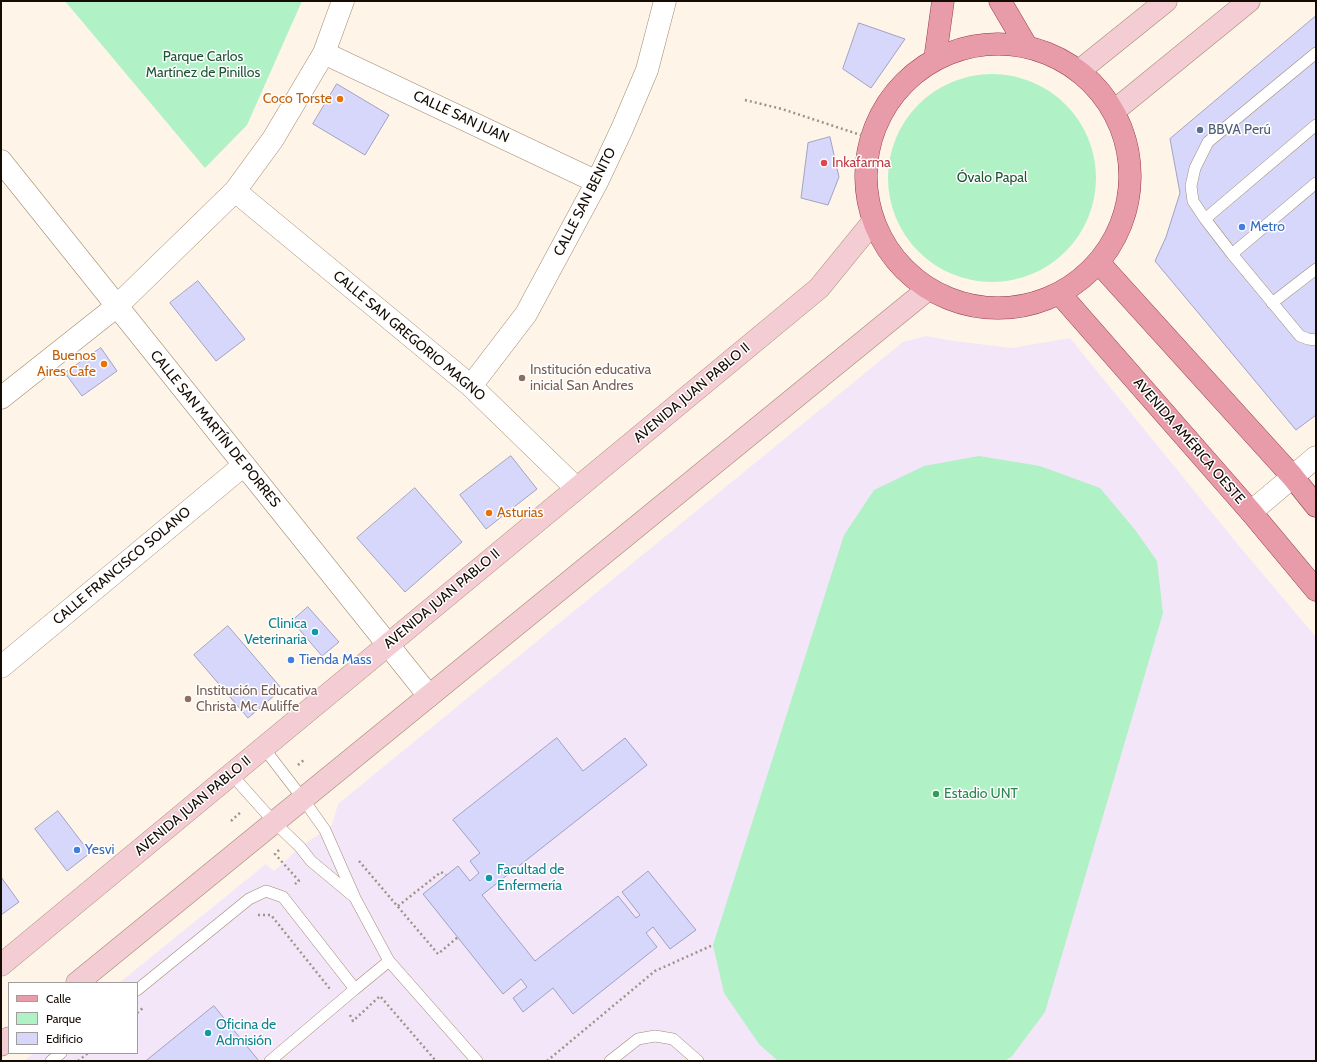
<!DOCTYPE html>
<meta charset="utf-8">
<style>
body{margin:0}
#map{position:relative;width:1317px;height:1062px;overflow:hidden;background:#fef4e8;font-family:Cabin,sans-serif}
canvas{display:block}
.frame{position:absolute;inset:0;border:2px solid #140b03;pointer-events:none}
.legend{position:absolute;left:8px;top:982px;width:130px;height:72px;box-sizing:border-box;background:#fff;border:1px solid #a19d9a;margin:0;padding:5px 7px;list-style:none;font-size:12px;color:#140b03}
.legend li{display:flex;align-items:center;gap:8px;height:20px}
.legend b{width:20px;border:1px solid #a19d9a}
</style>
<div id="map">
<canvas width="1317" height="1062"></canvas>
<div class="frame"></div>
<ul class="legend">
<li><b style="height:5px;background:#e89ba8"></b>Calle</li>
<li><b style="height:11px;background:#b0f1c6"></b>Parque</li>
<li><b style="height:11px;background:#d6d7fa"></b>Edificio</li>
</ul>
</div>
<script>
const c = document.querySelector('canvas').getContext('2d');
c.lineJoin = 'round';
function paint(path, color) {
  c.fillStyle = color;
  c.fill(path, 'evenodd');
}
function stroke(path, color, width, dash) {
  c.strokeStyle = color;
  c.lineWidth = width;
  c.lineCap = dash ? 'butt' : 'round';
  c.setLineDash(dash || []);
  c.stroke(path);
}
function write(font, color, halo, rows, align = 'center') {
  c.font = font + ' Cabin,sans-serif';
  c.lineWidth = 3;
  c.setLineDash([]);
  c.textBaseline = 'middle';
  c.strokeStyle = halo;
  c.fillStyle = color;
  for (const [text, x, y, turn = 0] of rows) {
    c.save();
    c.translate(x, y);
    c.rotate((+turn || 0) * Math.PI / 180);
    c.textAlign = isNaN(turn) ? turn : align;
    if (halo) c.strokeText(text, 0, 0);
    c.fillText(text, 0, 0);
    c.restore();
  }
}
paint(new Path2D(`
 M 926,336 L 954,341 L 1012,348 L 1070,338 L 1244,552 L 1316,637 L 1316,1061 L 24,1061 L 34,1053 L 137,1053 L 137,983 L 119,983 L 266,864 L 274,871 L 300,847 L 332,825 L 338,804 L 903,342 Z`), '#f4e6f9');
paint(new Path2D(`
 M 65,1 L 302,1 L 247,125 L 205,168 Z
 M888 178a104 104 0 1 1 208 0a104 104 0 1 1-208 0Z
 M 979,456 L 1040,466 L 1100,488 L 1136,531 L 1157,561 L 1163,613 L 1045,1012 L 1012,1056 L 1005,1061 L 778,1061 L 759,1044 L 724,993 L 713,945 L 844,535 L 874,490 L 924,466 Z`), '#b0f1c6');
const building = new Path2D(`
 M 1316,16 L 1316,415 L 1296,430 L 1155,261 L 1166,237 L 1180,193 L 1170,139 Z
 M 859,23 L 905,39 L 871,88 L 843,69 Z
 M 337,84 L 389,115 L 365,155 L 313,124 Z
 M 830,137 L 839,177 L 828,205 L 801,198 L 808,143 Z
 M 198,281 L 245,339 L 216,361 L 170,303 Z
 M 101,348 L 117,371 L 82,396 L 65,373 Z
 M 511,456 L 537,489 L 486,529 L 460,495 Z
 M 415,488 L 462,542 L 405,592 L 357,538 Z
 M 308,607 L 339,642 L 322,656 L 292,621 Z
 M 228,626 L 282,689 L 248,718 L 194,655 Z
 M 557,738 L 583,771 L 625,738 L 647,765 L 482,895 L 535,961 L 618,896 L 636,918 L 640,915 L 622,892 L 648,871 L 696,930 L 670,949 L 653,927 L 646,933 L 657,947 L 573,1014 L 553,988 L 523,1012 L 513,998 L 527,987 L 521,979 L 503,994 L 423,894 L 458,866 L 470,881 L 479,873 L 470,861 L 480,853 L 453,820 Z
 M 58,811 L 90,853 L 67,871 L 35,829 Z
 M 1,877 L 19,902 L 1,915 Z
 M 214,1006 L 259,1061 L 146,1061 Z`);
paint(building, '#d6d7fa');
stroke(building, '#a1a1c3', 1);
const service = new Path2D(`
 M 1316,125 L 1205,219 L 1232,254 L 1300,336 L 1308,339 L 1316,340
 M 1205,219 L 1193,201 L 1191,186 L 1195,168 L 1208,142 L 1316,53
 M 1232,254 L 1316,183
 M 1272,303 L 1316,269
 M 263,747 L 303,799 L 325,830 L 355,898 L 389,961 L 477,1061
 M 231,774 L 274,822 L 300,847 L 311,861 L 353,896
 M 137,990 L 249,899 L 266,891 L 283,897 L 355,989 L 389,961
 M 51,1061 L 61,1053
 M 270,1061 L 355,989
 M 610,1061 L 638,1039 L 655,1036 L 673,1039 L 698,1061`);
const minor = new Path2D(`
 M 324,53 L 597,182
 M 235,191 L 471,386 L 576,488
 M 471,386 L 526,314 L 597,182 L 622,129 L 647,70 L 665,1
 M 1,398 L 117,306 L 235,191 L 273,139 L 324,53 L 343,1
 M 1251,512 L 1316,457
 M 1,667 L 244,465`);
const tertiary = new Path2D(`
 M 1,161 L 429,696`);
const secondary = new Path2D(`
 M 1079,71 L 1166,1
 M 1114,111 L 1249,1
 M 1,965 L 819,288 L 872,223
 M 77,983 L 927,290
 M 1,1045 L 9,1038`);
const primary = new Path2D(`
 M 1000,1 L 1027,47
 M866 176a132 132 0 1 1 264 0a132 132 0 1 1-264 0Z
 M 935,59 L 943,1
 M 1099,263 L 1292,476 L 1316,506
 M 1060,294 L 1251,512 L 1316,590`);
stroke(service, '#a28a6f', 12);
stroke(minor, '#a28a6f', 23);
stroke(tertiary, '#a28a6f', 23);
stroke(secondary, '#a28a6f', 23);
stroke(primary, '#943d49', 23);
stroke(new Path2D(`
 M 745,100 L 782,109 L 870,138
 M 298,765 L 305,759
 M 231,821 L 242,811
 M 279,850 L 275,854 L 299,881 L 295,884
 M 359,861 L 438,954 L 458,937
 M 398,906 L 441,872 L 446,875
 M 258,915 L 271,915 L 330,989
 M 137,1013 L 144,1007
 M 350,1015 L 353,1021 L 380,996 L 436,1061
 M 78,1061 L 88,1053
 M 547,1061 L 655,971 L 713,945`), '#9d9489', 2.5, [2, 3]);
stroke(service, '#fff', 11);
stroke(minor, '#fff', 22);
stroke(tertiary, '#fff', 22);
stroke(secondary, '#f4cdd4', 22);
stroke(primary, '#e89ba8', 22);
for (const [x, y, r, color] of [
 [340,99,4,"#e8710a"],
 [1200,130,4,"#5c6f8a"],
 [824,163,4,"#e0444e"],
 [1242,227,4,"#3f7fe0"],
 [104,364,4,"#e8710a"],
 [522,378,4,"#8d6e63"],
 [489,513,4,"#e8710a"],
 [315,632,4,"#0f9aa8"],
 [291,660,4,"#3f7fe0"],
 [188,699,4,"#8d6e63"],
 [936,794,4,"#2e9e5b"],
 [77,850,4,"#3f7fe0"],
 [489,878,4,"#0f9aa8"],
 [208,1033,4,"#0f9aa8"]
]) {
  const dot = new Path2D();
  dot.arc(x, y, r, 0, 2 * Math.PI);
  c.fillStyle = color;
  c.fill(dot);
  stroke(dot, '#fff', 1.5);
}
write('14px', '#1f5435', '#fff', [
 ["Parque Carlos",203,57],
 ["Martínez de Pinillos",203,73],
 ["Óvalo Papal",992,178]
]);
write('14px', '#c56008', '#fff', [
 ["Coco Torste",332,99],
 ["Buenos",96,356],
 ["Aires Cafe",96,372],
 ["Asturias",497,513,"left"]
], 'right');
write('14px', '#140b03', '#fff', [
 ["CALLE SAN JUAN",461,117,25],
 ["CALLE SAN BENITO",585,202,-63],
 ["CALLE SAN GREGORIO MAGNO",409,336,40],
 ["AVENIDA JUAN PABLO II",692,393,-40],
 ["CALLE SAN MARTÍN DE PORRES",215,429,51],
 ["AVENIDA AMÉRICA OESTE",1189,441,49],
 ["CALLE FRANCISCO SOLANO",122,566,-40],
 ["AVENIDA JUAN PABLO II",442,599,-40],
 ["AVENIDA JUAN PABLO II",193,806,-40]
]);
write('14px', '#4e5e75', '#fff', [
 ["BBVA Perú",1208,130]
], 'left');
write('14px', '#be3a42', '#fff', [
 ["Inkafarma",832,163]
], 'left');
write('14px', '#366cbe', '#fff', [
 ["Metro",1250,227],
 ["Tienda Mass",299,660],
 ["Yesvi",85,850]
], 'left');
write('14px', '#785e54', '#fff', [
 ["Institución educativa",530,370],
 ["inicial San Andres",530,386],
 ["Institución Educativa",196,691],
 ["Christa Mc Auliffe",196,707]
], 'left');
write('14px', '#0d838f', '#fff', [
 ["Clinica",307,624,"right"],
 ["Veterinaria",307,640,"right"],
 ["Facultad de",497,870],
 ["Enfermería",497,886],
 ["Oficina de",216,1025],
 ["Admisión",216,1041]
], 'left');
write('14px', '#27864d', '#fff', [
 ["Estadio UNT",944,794]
], 'left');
</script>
